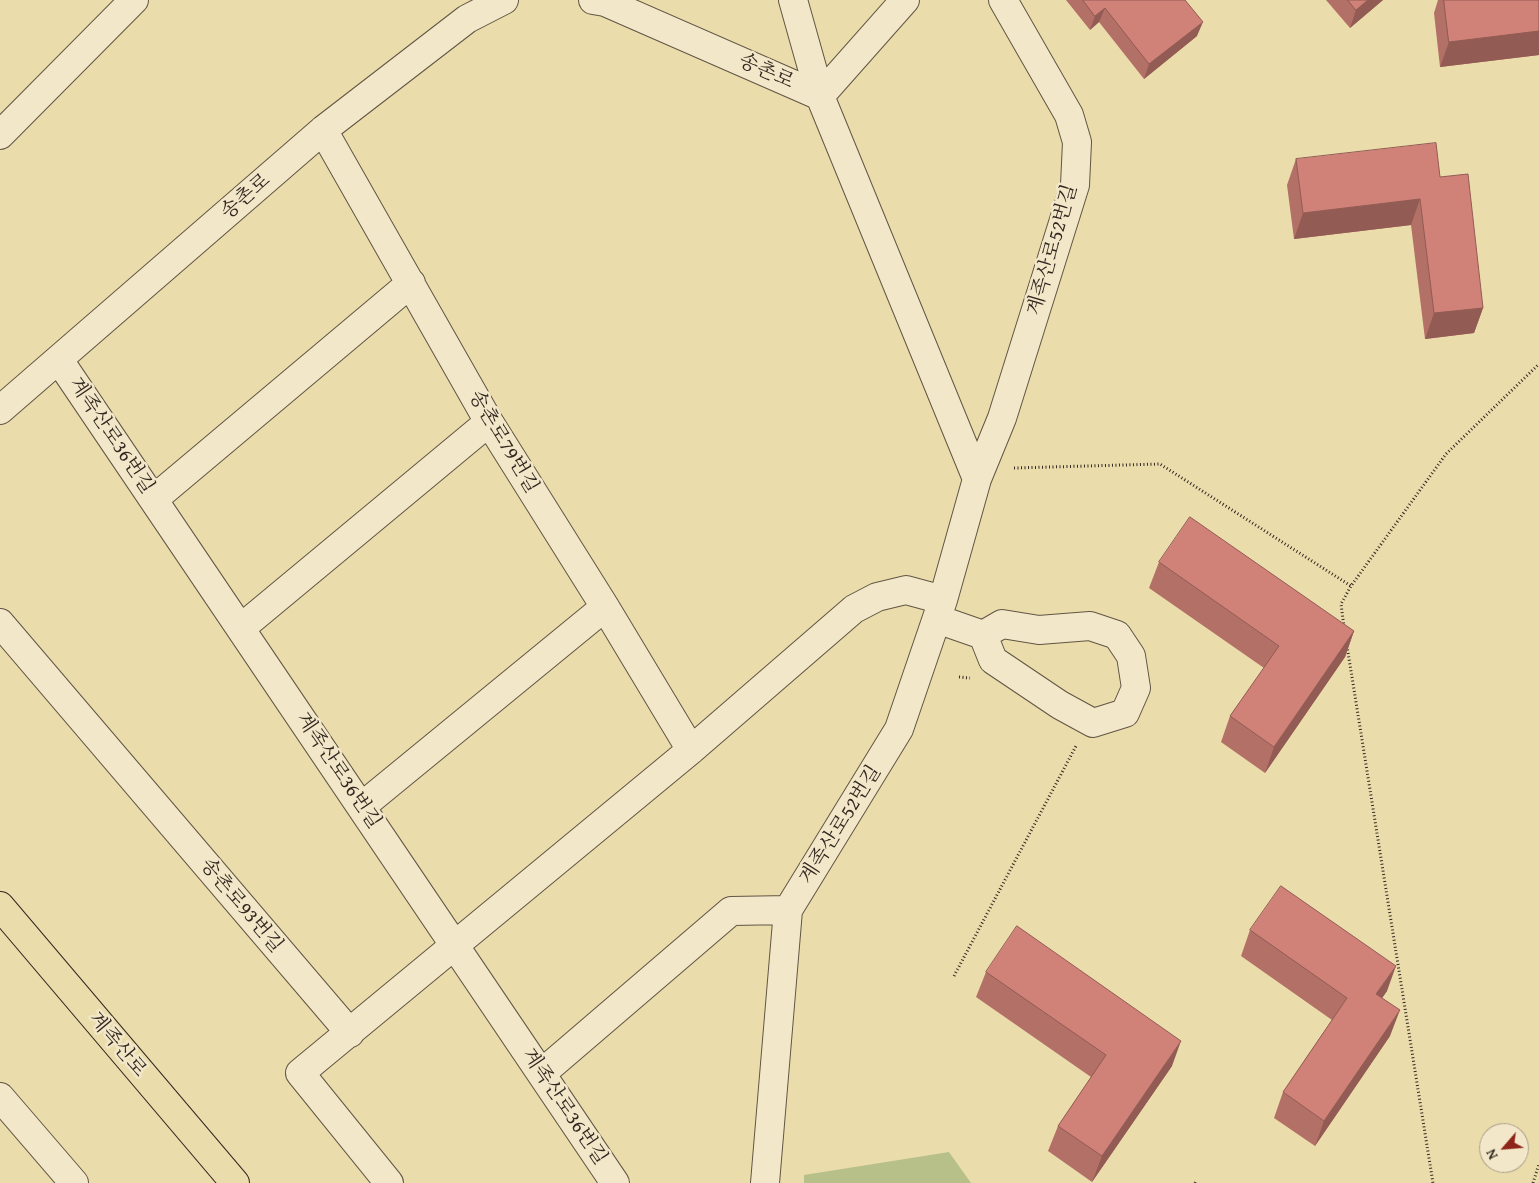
<!DOCTYPE html>
<meta charset="utf-8">
<style>
body{margin:0}
#map{position:relative;width:1539px;height:1183px;overflow:hidden;background:#ebdcac;font-family:"Gentium Book Plus",serif}
canvas{display:block}
.north{position:absolute;left:1479px;top:1123px;width:50px;height:50px;box-sizing:border-box;background:#f2e8c9;border:1px solid #a69b86;border-radius:50%;rotate:243deg;font-size:14px;font-weight:700;line-height:20px;text-align:center;color:#332821}
.north::after{content:'';display:block;margin:auto;width:18px;height:22px;background:#8f2418;clip-path:polygon(50% 0,100% 100%,50% 72%,0 100%)}
</style>
<div id="map">
<canvas width="1539" height="1183"></canvas>
<div class="north">N</div>
</div>
<script>
const c = document.querySelector('canvas').getContext('2d');
c.lineJoin = 'round';
function paint(path, color) {
  c.fillStyle = color;
  c.fill(path, 'evenodd');
}
function stroke(path, color, width, dash) {
  c.strokeStyle = color;
  c.lineWidth = width;
  c.lineCap = dash ? 'butt' : 'round';
  c.setLineDash(dash || []);
  c.stroke(path);
}
function write(font, color, halo, rows, align = 'center') {
  c.font = font + ' "Gentium Book Plus","Noto Serif KR",serif';
  c.lineWidth = 5;
  c.setLineDash([]);
  c.textBaseline = 'middle';
  c.strokeStyle = halo;
  c.fillStyle = color;
  for (const [text, x, y, turn = 0] of rows) {
    c.save();
    c.translate(x, y);
    c.rotate((+turn || 0) * Math.PI / 180);
    c.textAlign = isNaN(turn) ? turn : align;
    if (halo) c.strokeText(text, 0, 0);
    c.fillText(text, 0, 0);
    c.restore();
  }
}
paint(new Path2D(`
 M 949,1152 L 971,1183 L 804,1183 L 804,1175 Z`), '#b8c089');
const minor = new Path2D(`
 M 593,0 L 605,2 L 820,96
 M 820,96 L 905,0
 M 323,130 L 489,422 L 605,607 L 691,750
 M 0,135 L 134,0
 M 59,360 L 615,1183
 M 0,410 L 323,130 L 467,19 L 504,0
 M 977,479 L 1002,418 L 1075,185 L 1077,142 L 1069,115 L 1003,0
 M 154,499 L 411,283
 M 937,619 L 983,635 L 1002,624 L 1039,630 L 1090,626 L 1117,635 L 1131,656 L 1136,688 L 1125,713 L 1093,723 L 1060,705 L 993,660 L 983,635
 M 0,623 L 350,1033
 M 241,628 L 489,422
 M 361,807 L 605,607
 M 542,1073 L 731,911 L 788,910
 M 0,1097 L 74,1183
 M 389,1183 L 300,1073 L 691,750 L 854,609 L 877,597 L 906,590 L 943,600
 M 765,1183 L 788,910 L 899,729 L 943,600 L 977,479 L 820,96 L 793,0`);
const major = new Path2D(`
 M 0,906 L 235,1183`);
stroke(minor, '#615544', 30);
stroke(major, '#332821', 30);
stroke(new Path2D(`
 M 1014,468 L 1160,464 L 1351,586 L 1446,454 L 1539,364
 M 1344,627 L 1341,604 L 1351,586
 M 1347,646 L 1433,1183
 M 959,677 L 970,678
 M 954,976 L 1076,746
 M 1195,1183 L 1196,1181
 M 1533,1183 L 1539,1164`), '#332821', 3, [1, 2.5]);
stroke(minor, '#f2e8c9', 28);
stroke(major, '#ebdcac', 28);
paint(new Path2D(`
 M 1066,0 L 1185,0 L 1197,36 L 1144,79 L 1099,22 L 1090,30 Z
 M 1326,0 L 1383,0 L 1350,28 Z
 M 1438,0 L 1539,0 L 1539,55 L 1440,67 L 1434,13 Z
 M 1296,159 L 1440,177 L 1483,308 L 1474,333 L 1425,339 L 1411,225 L 1294,239 L 1287,185 Z
 M 1159,562 L 1354,631 L 1345,657 L 1265,773 L 1221,742 L 1230,716 L 1264,668 L 1149,588 Z
 M 1250,930 L 1387,991 L 1382,998 L 1390,1036 L 1315,1146 L 1274,1118 L 1283,1092 L 1332,1020 L 1241,956 Z
 M 986,972 L 1172,1066 L 1092,1182 L 1048,1151 L 1058,1126 L 1091,1077 L 976,997 Z`), '#b37067');
paint(new Path2D(`
 M 1368,0 L 1383,0 L 1350,28 L 1356,10 Z
 M 1105,8 L 1099,22 L 1090,30 L 1095,16 Z
 M 1203,22 L 1197,36 L 1144,79 L 1149,64 Z
 M 1539,31 L 1539,55 L 1440,67 L 1449,42 Z
 M 1420,199 L 1411,225 L 1294,239 L 1303,213 Z
 M 1483,308 L 1474,333 L 1425,339 L 1434,313 Z
 M 1354,631 L 1345,657 L 1265,773 L 1274,747 Z
 M 1396,966 L 1387,991 L 1367,1020 L 1376,994 Z
 M 1400,1010 L 1390,1036 L 1315,1146 L 1324,1121 Z
 M 1181,1041 L 1172,1066 L 1092,1182 L 1102,1156 Z`), '#925b54');
const building = new Path2D(`
 M 1083,0 L 1185,0 L 1203,22 L 1149,64 L 1105,8 L 1095,16 Z
 M 1348,0 L 1368,0 L 1356,10 Z
 M 1444,0 L 1539,0 L 1539,31 L 1449,42 Z
 M 1436,143 L 1440,177 L 1468,174 L 1483,308 L 1434,313 L 1420,199 L 1303,213 L 1296,159 Z
 M 1190,517 L 1354,631 L 1274,747 L 1230,716 L 1279,646 L 1159,562 Z
 M 1281,886 L 1396,966 L 1376,994 L 1400,1010 L 1324,1121 L 1283,1092 L 1347,998 L 1250,930 Z
 M 1017,926 L 1181,1041 L 1102,1156 L 1058,1126 L 1106,1055 L 986,972 Z`);
paint(building, '#d08278');
stroke(building, '#925b54', 1);
write('20px', '#332821', '#f2e8c9', [
 ["송촌로",766,72,24],
 ["송촌로",246,197,-41],
 ["계족산로52번길",1053,250,-74],
 ["계족산로36번길",111,436,56],
 ["송촌로79번길",503,442,59],
 ["계족산로36번길",338,771,56],
 ["계족산로52번길",841,825,-58],
 ["송촌로93번길",241,906,50],
 ["계족산로",117,1045,50],
 ["계족산로36번길",564,1107,56]
]);
</script>
